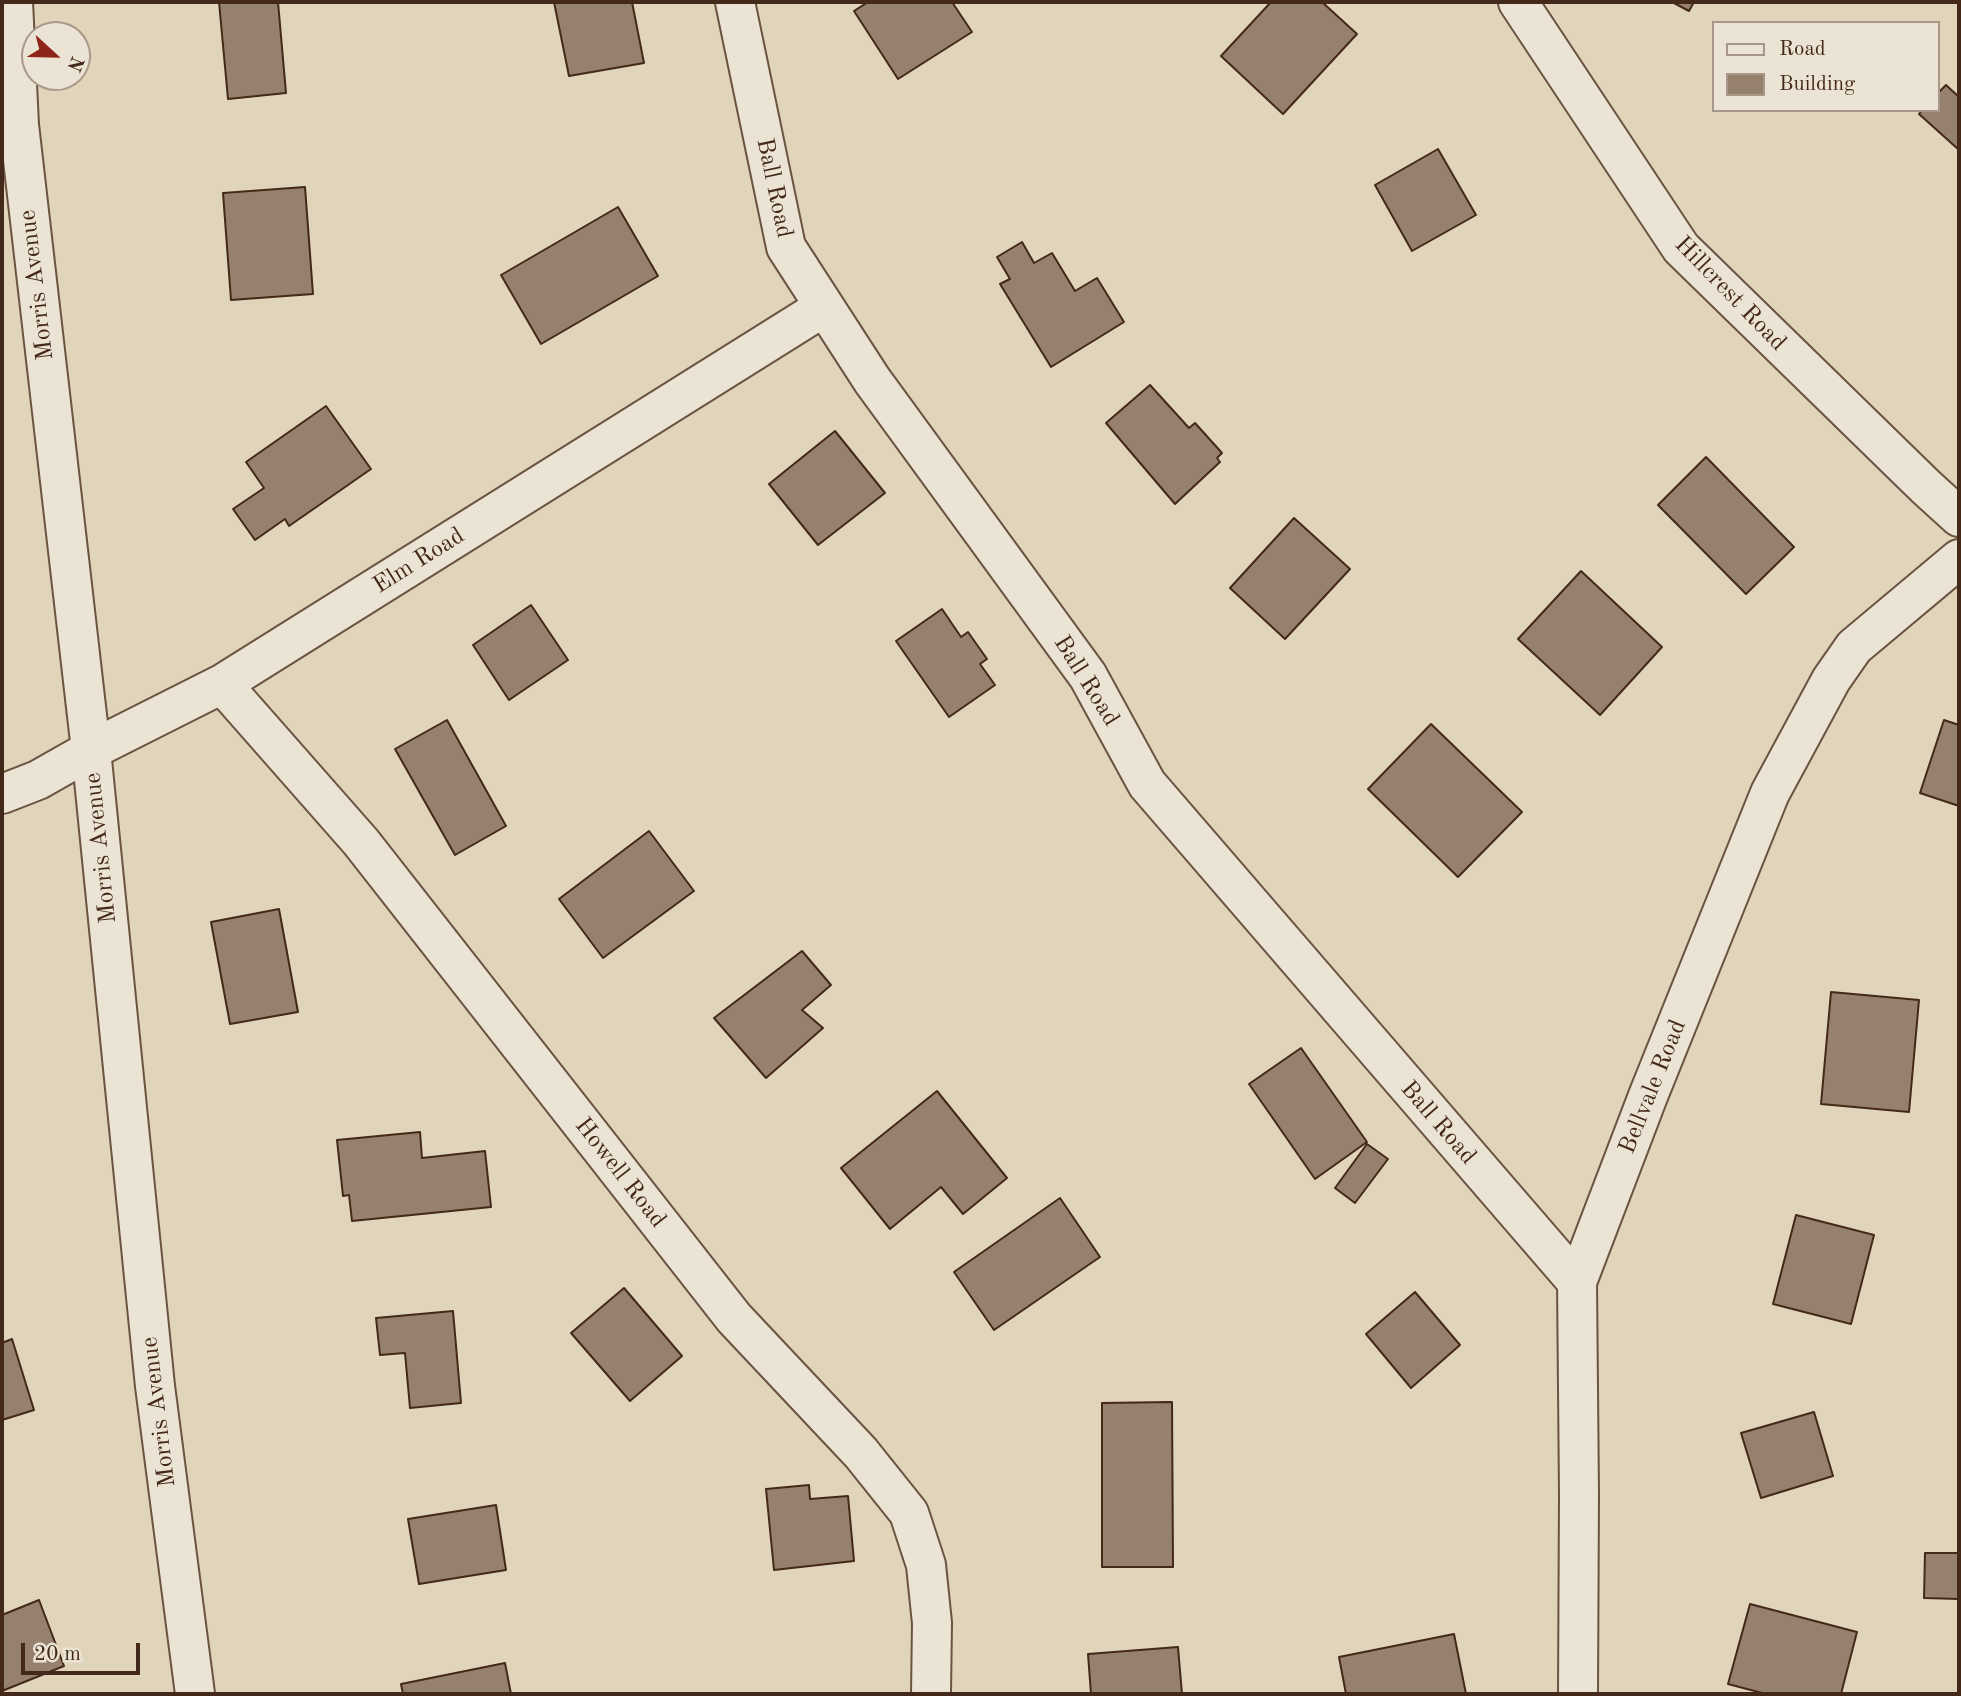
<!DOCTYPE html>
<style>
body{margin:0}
#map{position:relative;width:1961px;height:1696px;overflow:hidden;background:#e0d4bb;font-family:"Old Standard TT",serif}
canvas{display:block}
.frame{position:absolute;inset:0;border:4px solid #44281a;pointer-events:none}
.legend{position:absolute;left:1712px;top:21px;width:228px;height:91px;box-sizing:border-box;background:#ebe3d3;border:2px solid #a89889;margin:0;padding:9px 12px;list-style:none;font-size:21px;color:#44281a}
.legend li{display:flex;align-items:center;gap:14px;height:35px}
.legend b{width:35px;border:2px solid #a89889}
.north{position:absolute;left:21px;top:21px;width:70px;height:70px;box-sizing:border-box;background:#ebe3d3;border:2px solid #a89889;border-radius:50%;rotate:112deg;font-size:19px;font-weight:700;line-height:28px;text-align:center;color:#44281a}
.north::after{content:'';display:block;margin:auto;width:24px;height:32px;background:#8f2418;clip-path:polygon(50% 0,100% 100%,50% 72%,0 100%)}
.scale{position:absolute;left:21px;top:1643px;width:119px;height:32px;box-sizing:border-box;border:4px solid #44281a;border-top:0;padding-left:9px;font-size:21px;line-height:24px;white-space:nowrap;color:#44281a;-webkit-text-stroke:5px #ebe3d3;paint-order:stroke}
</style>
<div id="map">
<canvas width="1961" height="1696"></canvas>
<div class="frame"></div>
<ul class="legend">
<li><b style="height:9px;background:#ebe3d3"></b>Road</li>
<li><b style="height:19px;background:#95816e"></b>Building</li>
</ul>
<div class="north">N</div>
<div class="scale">20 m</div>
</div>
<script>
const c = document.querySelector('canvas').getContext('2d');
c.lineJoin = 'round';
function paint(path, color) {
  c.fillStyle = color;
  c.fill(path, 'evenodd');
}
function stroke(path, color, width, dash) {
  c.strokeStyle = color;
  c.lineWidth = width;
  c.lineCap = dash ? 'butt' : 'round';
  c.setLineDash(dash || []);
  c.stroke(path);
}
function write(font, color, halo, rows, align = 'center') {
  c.font = font + ' "Old Standard TT",serif';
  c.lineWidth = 5;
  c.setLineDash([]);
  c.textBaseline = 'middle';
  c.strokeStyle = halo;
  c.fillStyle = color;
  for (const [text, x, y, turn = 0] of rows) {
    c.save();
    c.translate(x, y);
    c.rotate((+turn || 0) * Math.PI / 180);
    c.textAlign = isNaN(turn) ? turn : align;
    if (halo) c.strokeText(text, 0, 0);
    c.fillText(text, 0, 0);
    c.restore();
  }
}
const building = new Path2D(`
 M 219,2 L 278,2 L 286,93 L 228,99 Z
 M 554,2 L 632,2 L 644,63 L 569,76 Z
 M 868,2 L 952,2 L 972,32 L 898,79 L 854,11 Z
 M 1271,2 L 1322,2 L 1357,34 L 1283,114 L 1221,56 Z
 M 1672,2 L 1694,2 L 1689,11 Z
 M 1946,85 L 1959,97 L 1959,150 L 1919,114 L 1922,110 L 1938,110 L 1938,93 Z
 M 1438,149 L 1476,215 L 1412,251 L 1375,185 Z
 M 305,187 L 313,294 L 231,300 L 223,193 Z
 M 618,207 L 658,276 L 541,344 L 501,275 Z
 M 1022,242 L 1034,263 L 1052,253 L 1075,291 L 1097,278 L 1124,322 L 1051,367 L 1000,284 L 1010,279 L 997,257 Z
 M 1150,385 L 1189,428 L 1195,423 L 1222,453 L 1217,458 L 1220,462 L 1175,504 L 1106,423 Z
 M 326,406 L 371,469 L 289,526 L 285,519 L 255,540 L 233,509 L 264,488 L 246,462 Z
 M 835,431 L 885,493 L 818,545 L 769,484 Z
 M 1706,457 L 1794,547 L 1746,594 L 1658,505 Z
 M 1294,518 L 1350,569 L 1285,639 L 1230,588 Z
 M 1581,571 L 1662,647 L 1600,715 L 1518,639 Z
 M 531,605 L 568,660 L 509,700 L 473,645 Z
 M 942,609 L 961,637 L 968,632 L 987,659 L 980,664 L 995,685 L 949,717 L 896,641 Z
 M 447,720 L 506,826 L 455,855 L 395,749 Z
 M 1944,720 L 1959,725 L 1959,806 L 1920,793 Z
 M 1431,724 L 1522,812 L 1458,877 L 1368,789 Z
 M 649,831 L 694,891 L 603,958 L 559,899 Z
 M 279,909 L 298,1012 L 230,1024 L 211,922 Z
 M 802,951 L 831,985 L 802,1010 L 823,1028 L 766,1078 L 714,1018 Z
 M 1831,992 L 1919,1000 L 1909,1112 L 1821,1104 Z
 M 1301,1048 L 1367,1142 L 1315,1179 L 1249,1084 Z
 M 937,1091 L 1007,1178 L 963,1214 L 941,1187 L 890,1229 L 841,1168 Z
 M 420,1132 L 422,1158 L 485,1151 L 491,1207 L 352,1221 L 349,1195 L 343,1196 L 337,1140 Z
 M 1367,1144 L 1388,1159 L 1355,1203 L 1335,1188 Z
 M 1060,1198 L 1100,1257 L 994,1330 L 954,1272 Z
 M 1796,1215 L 1874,1235 L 1851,1324 L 1773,1304 Z
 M 624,1288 L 682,1356 L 630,1401 L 571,1333 Z
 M 1415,1292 L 1460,1345 L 1411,1388 L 1366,1334 Z
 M 453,1311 L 461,1403 L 410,1408 L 405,1353 L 380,1355 L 376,1318 Z
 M 12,1339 L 34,1410 L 2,1420 L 2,1343 Z
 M 1172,1402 L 1173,1567 L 1102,1567 L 1102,1403 Z
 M 1814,1412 L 1833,1476 L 1761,1498 L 1741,1433 Z
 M 809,1485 L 810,1499 L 848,1496 L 854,1561 L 774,1570 L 766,1489 Z
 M 496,1505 L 506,1570 L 419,1584 L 408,1519 Z
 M 1925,1553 L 1959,1553 L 1959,1599 L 1924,1598 Z
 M 39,1600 L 64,1666 L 2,1691 L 2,1615 Z
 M 1750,1604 L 1857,1632 L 1841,1694 L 1766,1694 L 1728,1684 Z
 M 1454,1634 L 1466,1694 L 1346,1694 L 1339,1657 Z
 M 1178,1647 L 1182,1694 L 1091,1694 L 1088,1654 Z
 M 505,1663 L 511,1694 L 403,1694 L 401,1684 Z`);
paint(building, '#95816e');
stroke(building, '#44281a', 2);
const minor = new Path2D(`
 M 13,2 L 19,125 L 91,750 L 155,1386 L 195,1694
 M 735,2 L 786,247 L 872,380 L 1088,676 L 1147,784 L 1577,1282
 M 1518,2 L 1681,248 L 1926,487 L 1959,517
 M 222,684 L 361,842 L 734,1318 L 861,1453 L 909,1513 L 926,1565 L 932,1623 L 931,1694
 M 2,794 L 38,780 L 91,750 L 222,684 L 824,307
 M 1578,1694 L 1579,1495 L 1577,1282 L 1648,1096 L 1770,793 L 1831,680 L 1854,647 L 1959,559`);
stroke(minor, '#6b5342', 42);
stroke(minor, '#ebe3d3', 38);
write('24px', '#44281a', '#ebe3d3', [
 ["Ball Road",774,188,78],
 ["Morris Avenue",37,285,-97],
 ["Hillcrest Road",1730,294,46],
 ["Elm Road",419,561,-32],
 ["Ball Road",1086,681,58],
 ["Morris Avenue",101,848,-96],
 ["Bellvale Road",1653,1087,-68],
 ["Ball Road",1438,1123,49],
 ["Howell Road",620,1173,52],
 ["Morris Avenue",159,1412,-97]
]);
</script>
